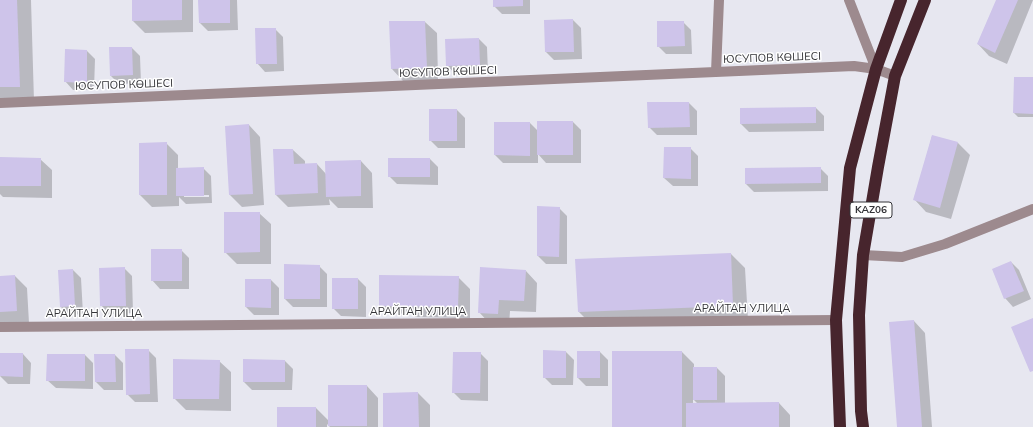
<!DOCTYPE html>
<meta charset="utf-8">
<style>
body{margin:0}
canvas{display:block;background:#e7e7f0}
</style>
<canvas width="1033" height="427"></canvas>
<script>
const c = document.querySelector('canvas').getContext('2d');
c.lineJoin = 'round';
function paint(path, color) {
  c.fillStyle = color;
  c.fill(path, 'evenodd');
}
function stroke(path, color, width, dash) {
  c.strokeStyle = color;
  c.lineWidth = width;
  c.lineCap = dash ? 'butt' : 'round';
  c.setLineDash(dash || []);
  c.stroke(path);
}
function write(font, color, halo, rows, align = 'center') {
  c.font = font + ' Mulish,sans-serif';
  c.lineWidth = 3;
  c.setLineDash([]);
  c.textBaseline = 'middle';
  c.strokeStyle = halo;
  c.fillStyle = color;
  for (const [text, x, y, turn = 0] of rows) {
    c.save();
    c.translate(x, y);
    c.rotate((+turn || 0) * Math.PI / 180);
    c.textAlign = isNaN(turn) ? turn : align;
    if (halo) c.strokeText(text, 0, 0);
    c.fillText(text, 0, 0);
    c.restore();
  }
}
paint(new Path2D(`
 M 0,0 L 31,0 L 34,101 L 0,102 Z
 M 133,0 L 193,0 L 193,32 L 145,33 L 133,21 Z
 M 199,0 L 237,0 L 238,30 L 208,31 L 200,23 Z
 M 494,0 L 530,0 L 530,14 L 502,14 L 494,6 Z
 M 997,0 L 1033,0 L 1007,64 L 989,56 L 978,44 Z
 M 573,20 L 581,28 L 582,59 L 554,60 L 546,52 Z
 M 425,22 L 437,33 L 438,80 L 403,81 L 392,69 Z
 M 683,22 L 691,30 L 692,54 L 666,54 L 658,46 Z
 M 275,29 L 283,37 L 284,71 L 265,72 L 257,63 Z
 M 479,39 L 487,47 L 488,73 L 455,74 L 447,65 Z
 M 132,48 L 140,56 L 141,83 L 119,84 L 111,76 Z
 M 66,50 L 87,51 L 95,59 L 94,90 L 73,90 L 65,81 Z
 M 1033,78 L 1033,117 L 1018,117 L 1014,113 Z
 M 689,103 L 697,111 L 697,135 L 657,135 L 649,127 Z
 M 816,108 L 824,116 L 824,131 L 749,132 L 741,124 Z
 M 457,110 L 465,118 L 465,148 L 438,148 L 430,140 Z
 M 573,122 L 581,130 L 581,163 L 546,163 L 538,154 L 538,163 L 503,163 L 495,155 L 530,123 L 538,131 Z
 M 249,125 L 260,137 L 264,205 L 242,207 L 230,195 L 226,127 Z
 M 932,136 L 958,143 L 970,155 L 951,219 L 926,212 L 915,200 Z
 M 166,143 L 178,155 L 178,169 L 203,168 L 211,176 L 212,203 L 186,204 L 179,197 L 179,206 L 152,207 L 140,195 ZM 184,195 L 209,195 L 209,197 L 184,197 Z
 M 690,148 L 698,156 L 698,186 L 673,186 L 664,178 Z
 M 293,150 L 305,161 L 305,164 L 317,164 L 326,174 L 361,161 L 372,173 L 373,208 L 338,208 L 329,199 L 330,205 L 288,207 L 276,195 Z
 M 0,158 L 40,159 L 52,170 L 52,198 L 3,197 L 0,194 Z
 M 430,159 L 438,167 L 438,185 L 397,184 L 389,176 Z
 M 820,168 L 828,176 L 828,191 L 754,192 L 746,184 Z
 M 559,208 L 567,216 L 567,264 L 546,264 L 538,256 Z
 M 259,213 L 271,224 L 271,264 L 237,264 L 225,252 Z
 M 181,250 L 189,258 L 189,289 L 160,289 L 152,280 Z
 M 731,254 L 745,268 L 748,320 L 593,326 L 579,312 Z
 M 1011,262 L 1019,270 L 1031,299 L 1013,307 L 1005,298 Z
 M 319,266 L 327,274 L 327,307 L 293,307 L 285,299 Z
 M 124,268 L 132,276 L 133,313 L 109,314 L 101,305 Z
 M 73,270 L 81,278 L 83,314 L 69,315 L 61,307 Z
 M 526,271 L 537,283 L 536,312 L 510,311 L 509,325 L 490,324 L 479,312 Z
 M 15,276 L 27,288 L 29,323 L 0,324 L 0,277 Z
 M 458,277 L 470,289 L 470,318 L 415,317 L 411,314 L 388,313 L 380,305 Z
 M 333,279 L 358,279 L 366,287 L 366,317 L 341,316 L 333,308 Z
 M 271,280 L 279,288 L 279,315 L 254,315 L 246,307 Z
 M 914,321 L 925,333 L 932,427 L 898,427 Z
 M 148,350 L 156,358 L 158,402 L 135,402 L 127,394 Z
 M 566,352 L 574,360 L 573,385 L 552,385 L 544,377 Z
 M 600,352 L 608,360 L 608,386 L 586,386 L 578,378 Z
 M 682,352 L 694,364 L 694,368 L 717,368 L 725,376 L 725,403 L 779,403 L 790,415 L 790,427 L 613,427 ZM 693,399 L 698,404 L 693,404 Z
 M 480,353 L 488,361 L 488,401 L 461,400 L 453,392 Z
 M 0,354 L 23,354 L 31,363 L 30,384 L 8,384 L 0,376 Z
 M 85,355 L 93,363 L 93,389 L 56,388 L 47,380 Z
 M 115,355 L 123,363 L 123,390 L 104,390 L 96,382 Z
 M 219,361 L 231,372 L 231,411 L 186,410 L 174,398 Z
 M 285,361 L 293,369 L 292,390 L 252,390 L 244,382 Z
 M 367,386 L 378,398 L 378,427 L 330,427 L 327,424 L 327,427 L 278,427 L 316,408 L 329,421 Z
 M 418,393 L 430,405 L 430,427 L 384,427 Z`), '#0003');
paint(new Path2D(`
 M 0,0 L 17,0 L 20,87 L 0,87 Z
 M 132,0 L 182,0 L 182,20 L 132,21 Z
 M 198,0 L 230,0 L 230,23 L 199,23 Z
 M 493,0 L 523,0 L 523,6 L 493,7 Z
 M 996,0 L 1018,0 L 995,53 L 977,44 Z
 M 573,19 L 574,52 L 545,52 L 544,20 Z
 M 389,21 L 425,21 L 427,68 L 391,69 Z
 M 657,21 L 684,21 L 685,46 L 657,47 Z
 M 255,28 L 276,28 L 277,64 L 256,64 Z
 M 479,38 L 480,65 L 446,66 L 445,39 Z
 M 109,47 L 132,47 L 133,75 L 110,76 Z
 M 65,49 L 87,50 L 87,83 L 64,82 Z
 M 1014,77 L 1033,77 L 1033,114 L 1013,113 Z
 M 647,102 L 689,102 L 690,127 L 648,128 Z
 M 816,107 L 816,123 L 740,124 L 740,108 Z
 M 429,109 L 457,109 L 457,141 L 429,141 Z
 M 537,121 L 573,121 L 573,155 L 537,155 Z
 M 494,122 L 530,122 L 530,156 L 494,155 Z
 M 249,124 L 253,194 L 229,195 L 225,126 Z
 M 932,135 L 958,142 L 940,208 L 913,200 Z
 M 167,142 L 167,195 L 139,195 L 139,143 Z
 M 664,147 L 691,147 L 691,179 L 663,178 Z
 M 273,149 L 293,149 L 294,164 L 317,163 L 318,193 L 275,195 Z
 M 0,157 L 41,158 L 41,186 L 0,186 Z
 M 388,158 L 430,158 L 430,177 L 388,177 Z
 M 361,160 L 361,196 L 326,197 L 325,161 Z
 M 204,167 L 204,196 L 176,196 L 176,168 Z
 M 821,167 L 821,183 L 745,184 L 745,168 Z
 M 537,206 L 560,207 L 559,257 L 537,256 Z
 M 224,212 L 260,212 L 260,252 L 224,253 Z
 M 151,249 L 182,249 L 182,281 L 151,281 Z
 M 731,253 L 733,306 L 578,312 L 575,259 Z
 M 1011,261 L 1024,291 L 1004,299 L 992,269 Z
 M 284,264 L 320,265 L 320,299 L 284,299 Z
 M 125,267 L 126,306 L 100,306 L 99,268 Z
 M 480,267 L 526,270 L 524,301 L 499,300 L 498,314 L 478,313 Z
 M 73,269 L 75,306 L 60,307 L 58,270 Z
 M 15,275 L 17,311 L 0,312 L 0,276 Z
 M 379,275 L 459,276 L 458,307 L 379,306 Z
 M 332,278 L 358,278 L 358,309 L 332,309 Z
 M 245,279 L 271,279 L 271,308 L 245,307 Z
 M 1033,318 L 1033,371 L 1030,372 L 1011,327 Z
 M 914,320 L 922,427 L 897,427 L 889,322 Z
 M 125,349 L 149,349 L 150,394 L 126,395 Z
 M 543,350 L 566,351 L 566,378 L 543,378 Z
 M 577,351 L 600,351 L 600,378 L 577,378 Z
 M 612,351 L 682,351 L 682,427 L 612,427 Z
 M 453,352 L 481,352 L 480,393 L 452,393 Z
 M 0,353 L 23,353 L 23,377 L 0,376 Z
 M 47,354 L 85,354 L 85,381 L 46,381 Z
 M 94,354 L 115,354 L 116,382 L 95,382 Z
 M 173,359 L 220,360 L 219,399 L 173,399 Z
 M 243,359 L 285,360 L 285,382 L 243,382 Z
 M 693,367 L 717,367 L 717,400 L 693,400 Z
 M 328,385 L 367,385 L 367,426 L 328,426 Z
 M 418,392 L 419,427 L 383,427 L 383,393 Z
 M 779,402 L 779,427 L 686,427 L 686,403 Z
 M 277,407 L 316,407 L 316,427 L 277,427 Z`), '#cec4ea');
stroke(new Path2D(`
 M 849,0 L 876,69
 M 716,72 L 719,0
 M 0,103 L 854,66 L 876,69 L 895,76
 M 863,255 L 902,257 L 945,244 L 1033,209
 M 0,327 L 836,320`), '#9d8a8e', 10);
stroke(new Path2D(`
 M 840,427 L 836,320 L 850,168 L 876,69 L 901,0
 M 863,427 L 861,411 L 859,315 L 863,255 L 878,167 L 895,76 L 925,0`), '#47252d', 12);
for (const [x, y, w] of [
 [871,210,42]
]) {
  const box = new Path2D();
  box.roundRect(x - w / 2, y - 8, w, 16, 3);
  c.fillStyle = '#fff';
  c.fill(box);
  stroke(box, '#343438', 1);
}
write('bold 10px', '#343438', null, [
 ["KАZ06",871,210]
]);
write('11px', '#343438', '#fff', [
 ["ЮСУПОВ КӨШЕСІ",772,58,-2],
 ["ЮСУПОВ КӨШЕСІ",448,72,-2],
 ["ЮСУПОВ КӨШЕСІ",124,85,-2],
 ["АРАЙТАН УЛИЦА",742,309],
 ["АРАЙТАН УЛИЦА",418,312],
 ["АРАЙТАН УЛИЦА",94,314]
]);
</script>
